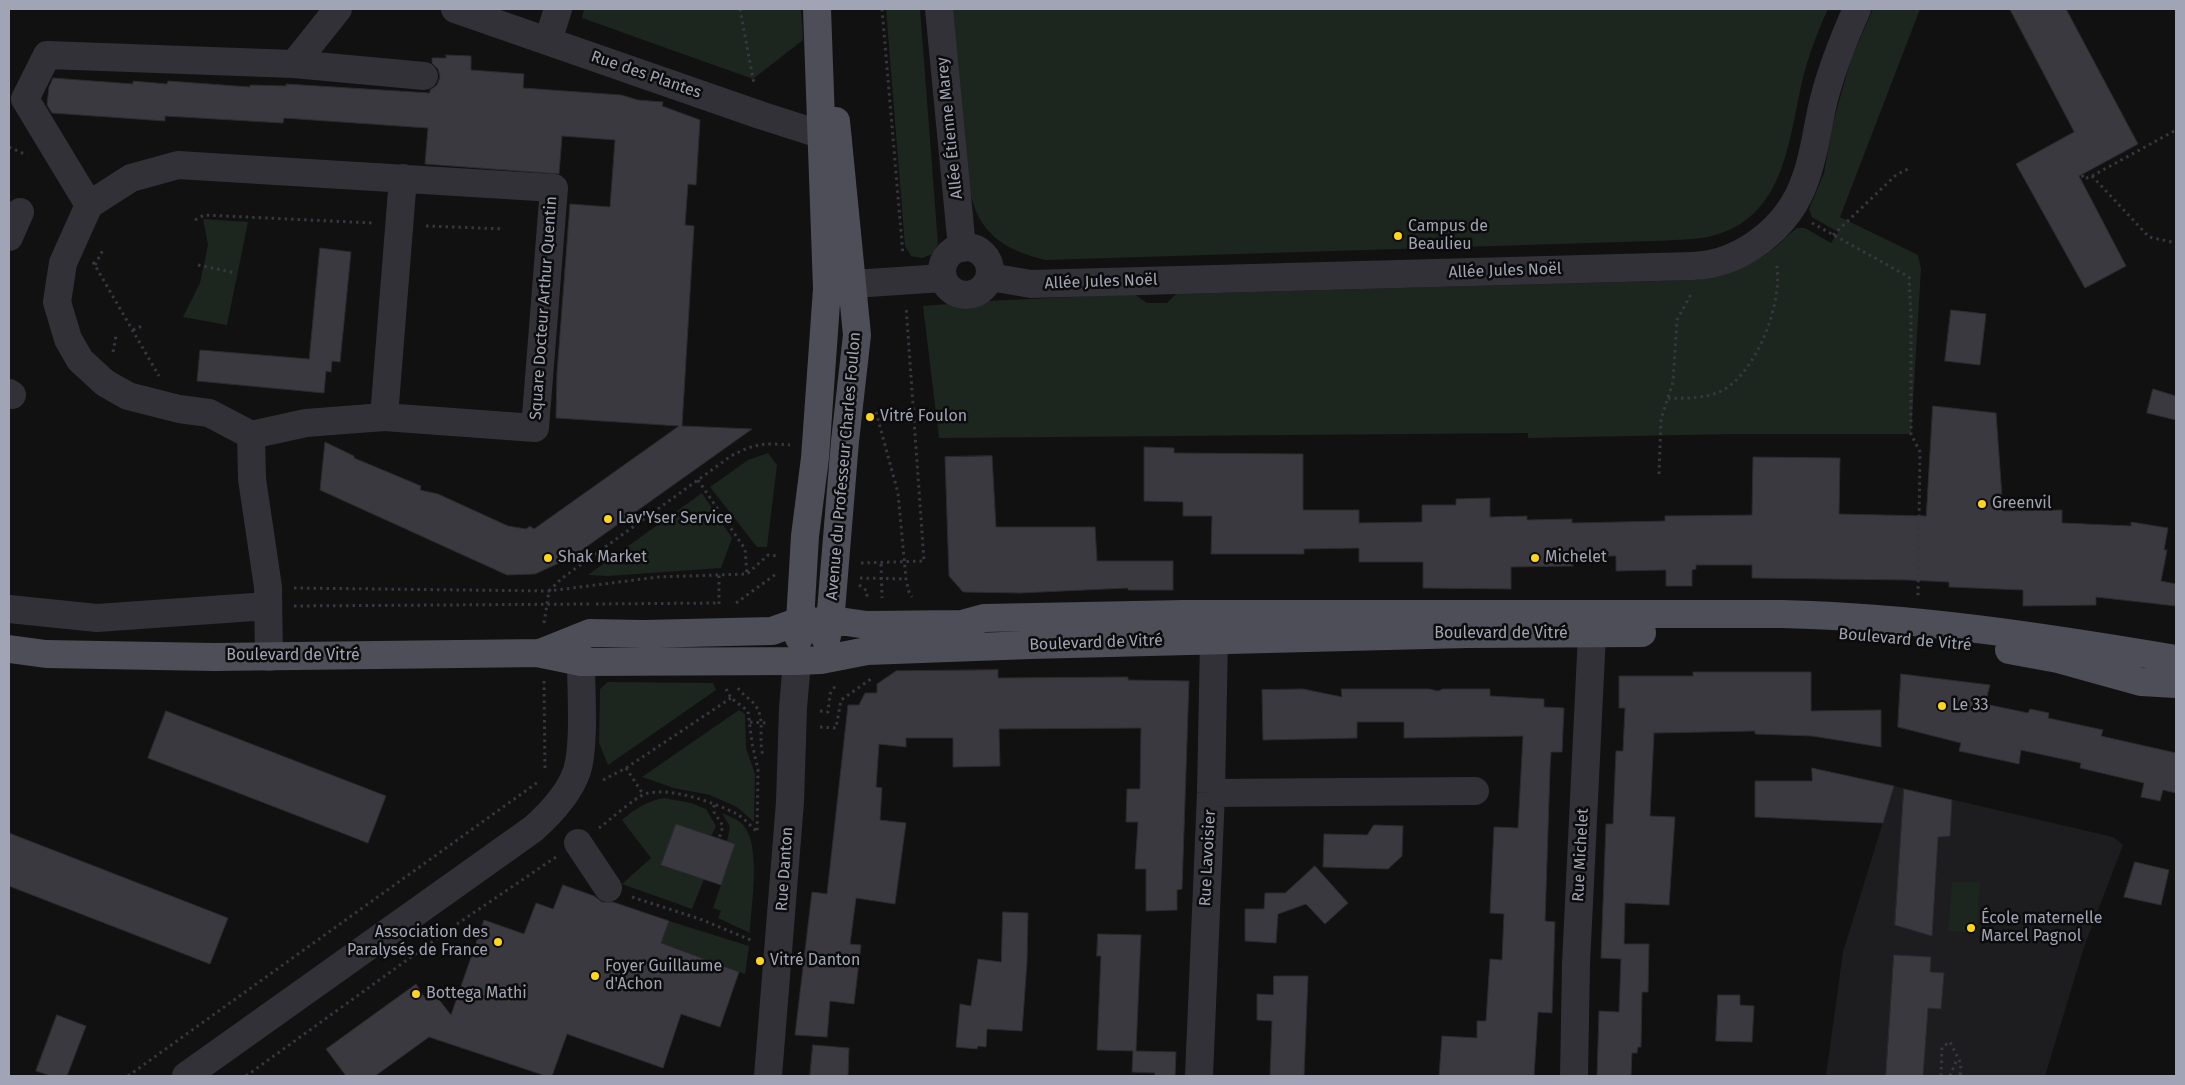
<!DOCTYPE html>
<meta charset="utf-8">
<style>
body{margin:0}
#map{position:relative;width:2185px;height:1085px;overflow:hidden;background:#111112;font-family:"Fira Sans",sans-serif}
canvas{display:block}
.frame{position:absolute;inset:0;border:10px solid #a1a4b4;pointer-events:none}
</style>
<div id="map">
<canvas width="2185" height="1085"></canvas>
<div class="frame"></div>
</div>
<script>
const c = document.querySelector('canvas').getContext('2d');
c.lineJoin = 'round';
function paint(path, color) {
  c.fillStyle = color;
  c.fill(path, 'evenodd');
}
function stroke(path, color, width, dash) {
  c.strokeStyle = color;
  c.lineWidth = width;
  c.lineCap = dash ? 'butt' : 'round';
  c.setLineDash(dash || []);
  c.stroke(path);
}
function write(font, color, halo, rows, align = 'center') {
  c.font = font + ' "Fira Sans",sans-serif';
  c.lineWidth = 5;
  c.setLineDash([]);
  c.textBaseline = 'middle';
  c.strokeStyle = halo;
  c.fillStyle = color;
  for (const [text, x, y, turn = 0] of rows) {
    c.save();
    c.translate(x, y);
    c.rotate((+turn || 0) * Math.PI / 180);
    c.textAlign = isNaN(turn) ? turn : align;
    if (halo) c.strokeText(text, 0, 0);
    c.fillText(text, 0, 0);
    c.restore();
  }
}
paint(new Path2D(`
 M 1894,786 L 2113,837 L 2123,845 L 2085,944 L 2045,1076 L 1826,1076 L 1843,952 Z`), '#1d1c1f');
paint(new Path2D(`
 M 584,9 L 801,9 L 803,40 L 753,79 L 582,18 Z
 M 886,9 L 920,9 L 938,244 L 933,254 L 922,258 L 911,256 L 905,246 Z
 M 952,9 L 1828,9 C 1819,28 1811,49 1805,70 C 1788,134 1789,219 1708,237 C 1691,240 1672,240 1654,241 L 1045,260 C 1022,254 997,245 983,224 C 965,198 965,151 962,120 C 959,83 955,46 952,9 Z
 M 1873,9 L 1920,9 L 1840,217 L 1918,255 L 1921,269 L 1911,434 L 1736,434 L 1528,438 L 1528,433 L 939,438 L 923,306 L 988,301 L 1134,294 L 1147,303 L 1167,303 L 1176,294 L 1694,280 C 1723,277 1749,267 1773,249 C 1782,243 1788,234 1797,228 L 1805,228 L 1831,243 L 1838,232 L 1812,217 L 1809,209 L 1824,173 L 1832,126 L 1851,59 Z
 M 203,219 L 248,222 L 227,325 L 183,317 L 200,283 L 208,245 Z
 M 768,453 L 777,465 L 767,547 L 757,547 L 710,487 L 748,460 Z
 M 702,493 L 732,538 L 721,568 L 608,576 L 588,575 Z
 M 608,682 L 713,683 L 716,690 L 608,765 L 599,743 L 600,689 Z
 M 739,710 L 745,714 L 746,748 L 755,774 L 754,822 L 737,807 L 710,795 L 674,788 L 642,777 Z
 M 664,798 L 691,803 L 706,809 L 716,826 L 711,836 L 676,824 L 661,864 L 704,879 L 692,909 L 622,884 L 651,858 L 622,820 C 635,809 647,801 664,798 Z
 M 722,813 C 728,816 735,818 740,822 C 763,840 751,905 750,933 L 718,918 L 721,911 L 713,908 L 735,844 L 727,841 L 730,827 Z
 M 1952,882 L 1980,882 L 1977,933 L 1948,931 Z
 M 669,921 L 749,946 L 745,974 L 661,943 Z`), '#1d251f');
const building = new Path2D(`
 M 2010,9 L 2066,9 L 2138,144 L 2079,176 L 2126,266 L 2085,288 L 2016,164 L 2074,132 Z
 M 446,55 L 471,56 L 471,70 L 524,74 L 523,88 L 621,95 L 638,100 L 663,102 L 662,106 L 700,120 L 696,185 L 688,184 L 685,225 L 694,226 L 682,426 L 752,429 L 572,557 L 535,574 L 507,575 L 320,490 L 325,442 L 354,456 L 354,458 L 421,486 L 420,490 L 438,494 L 508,526 L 526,529 L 530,526 L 534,529 L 679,426 L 556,418 L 557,373 L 570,204 L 610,207 L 615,140 L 562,136 L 559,174 L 425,164 L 428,128 L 284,118 L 283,123 L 165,116 L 165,121 L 52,113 L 47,105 L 49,87 L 53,78 L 133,84 L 133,81 L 167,84 L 168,81 L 250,87 L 250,85 L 286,86 L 286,84 L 430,93 L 430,90 L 437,85 L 440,77 L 438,69 L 432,63 L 432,58 L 446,58 Z
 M 320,248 L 351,252 L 340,362 L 332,361 L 331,372 L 326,371 L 324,393 L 197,381 L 200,350 L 309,359 Z
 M 1951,310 L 1986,314 L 1980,365 L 1945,361 Z
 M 2153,389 L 2176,396 L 2176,420 L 2147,413 Z
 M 1933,406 L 1996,413 L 2003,511 L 2062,510 L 2062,523 L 2131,526 L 2131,522 L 2168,528 L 2164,550 L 2167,550 L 2161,581 L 2176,584 L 2176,606 L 2096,597 L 2096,605 L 2023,606 L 2023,590 L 1949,587 L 1949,582 L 1907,580 L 1752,578 L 1752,565 L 1696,565 L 1696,569 L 1692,570 L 1692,586 L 1666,586 L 1666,570 L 1616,571 L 1616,556 L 1572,556 L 1573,566 L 1511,567 L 1511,589 L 1423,588 L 1423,562 L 1359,562 L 1359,548 L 1304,549 L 1304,554 L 1211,554 L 1212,516 L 1183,516 L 1183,502 L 1144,501 L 1144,447 L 1174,448 L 1174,453 L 1303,454 L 1303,510 L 1359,510 L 1359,523 L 1422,522 L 1422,505 L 1456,505 L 1456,499 L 1490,498 L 1490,517 L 1527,516 L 1527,520 L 1572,519 L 1572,523 L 1665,521 L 1665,516 L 1752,515 L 1753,457 L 1840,458 L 1839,514 L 1926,516 Z
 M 992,456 L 996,527 L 1095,527 L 1097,561 L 1173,561 L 1173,590 L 1128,590 L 1128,588 L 1020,593 L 963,592 L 949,576 L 945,457 Z
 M 998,670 L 998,678 L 1128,677 L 1128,680 L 1189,681 L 1182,889 L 1177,890 L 1177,910 L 1146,911 L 1146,869 L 1135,869 L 1138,822 L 1126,822 L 1127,789 L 1140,789 L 1141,728 L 999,729 L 1000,766 L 953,767 L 953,738 L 906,738 L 906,747 L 879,744 L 876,787 L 882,788 L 880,820 L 906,823 L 895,904 L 856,898 L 850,944 L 861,945 L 854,1004 L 830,1001 L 827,1037 L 795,1035 L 812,892 L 827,894 L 848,705 L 859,705 L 865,693 L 877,693 L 877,684 L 896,671 Z
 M 1693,672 L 1811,672 L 1811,711 L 1881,710 L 1881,747 L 1812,736 L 1755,734 L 1755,731 L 1654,733 L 1650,816 L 1675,817 L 1669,905 L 1625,903 L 1624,944 L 1649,944 L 1648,992 L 1642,992 L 1641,1047 L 1638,1047 L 1637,1053 L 1632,1053 L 1631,1076 L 1597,1076 L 1599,1011 L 1619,1012 L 1621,959 L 1601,958 L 1606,824 L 1613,824 L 1616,751 L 1623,751 L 1625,708 L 1619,708 L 1619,676 L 1693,676 Z
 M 1901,674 L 1990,685 L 1985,704 L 2028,713 L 2030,709 L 2049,713 L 2048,718 L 2103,730 L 2101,736 L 2176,753 L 2176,793 L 2163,790 L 2160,801 L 2141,797 L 2144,783 L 2080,768 L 2081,763 L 2021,750 L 2019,764 L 1959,751 L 1961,743 L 1898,727 Z
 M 1303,689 L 1342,697 L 1341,689 L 1429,689 L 1438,691 L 1443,689 L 1490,689 L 1490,696 L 1544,699 L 1544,707 L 1564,708 L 1562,752 L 1551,752 L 1550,769 L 1545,921 L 1555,922 L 1552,1013 L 1538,1012 L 1534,1076 L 1439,1076 L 1442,1036 L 1477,1038 L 1477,1021 L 1486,1021 L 1490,959 L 1502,960 L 1504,914 L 1490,913 L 1494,827 L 1518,828 L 1523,736 L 1404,738 L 1404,722 L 1357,722 L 1357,738 L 1263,740 L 1262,690 Z
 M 166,711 L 386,796 L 368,843 L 148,758 Z
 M 1812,768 L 1894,786 L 1883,823 L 1755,817 L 1755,781 L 1812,781 Z
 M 1904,789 L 1952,800 L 1950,836 L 1938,837 L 1932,936 L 1895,925 Z
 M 676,824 L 735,844 L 721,885 L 661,865 Z
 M 1374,825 L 1403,826 L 1402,856 L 1388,869 L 1323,867 L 1324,834 L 1367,835 Z
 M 9,833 L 228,918 L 210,964 L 9,886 Z
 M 2135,862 L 2169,870 L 2161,905 L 2124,897 Z
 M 1315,866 L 1348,903 L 1325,924 L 1306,904 L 1278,914 L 1276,943 L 1245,941 L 1245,909 L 1264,909 L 1265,893 L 1285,893 Z
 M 563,885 L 594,896 L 602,902 L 613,902 L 669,921 L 661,943 L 739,972 L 720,1027 L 681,1014 L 663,1068 L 567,1034 L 552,1076 L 546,1076 L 429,1037 L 375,1076 L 346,1076 L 326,1049 L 416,984 L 425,998 L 433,992 L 451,1015 L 484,920 L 524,934 L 536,903 L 553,909 Z
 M 1003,912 L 1028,913 L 1027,962 L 1022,1031 L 987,1029 L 986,1047 L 978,1046 L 977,1049 L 956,1047 L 960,1004 L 971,1006 L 978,959 L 1001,962 Z
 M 1098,934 L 1141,935 L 1136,1051 L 1176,1052 L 1175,1076 L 1155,1076 L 1155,1073 L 1132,1072 L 1133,1051 L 1097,1050 L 1101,956 L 1097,956 Z
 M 1894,955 L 1931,957 L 1930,972 L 1944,973 L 1941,1009 L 1928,1008 L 1923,1076 L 1886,1076 Z
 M 1274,976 L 1308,976 L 1304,1076 L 1270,1076 L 1272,1021 L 1257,1020 L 1257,994 L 1273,995 Z
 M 1718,995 L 1740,995 L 1740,1005 L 1754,1006 L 1752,1042 L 1716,1041 Z
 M 57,1015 L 86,1026 L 67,1076 L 51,1076 L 36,1071 Z
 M 813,1045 L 849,1048 L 848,1076 L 810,1076 Z`);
paint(building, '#3a393f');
stroke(building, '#2b2a2e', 1);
stroke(new Path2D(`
 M 740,9 L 754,84
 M 882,9 L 903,255
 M 9,147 L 27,155
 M 2082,175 L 2084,179 L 2092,176 L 2176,130
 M 2092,176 L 2149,237 L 2176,243
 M 195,220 L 204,215 L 373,223
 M 1812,223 L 1909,277 L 1911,317 L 1911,434 L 1920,452 L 1918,596
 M 426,226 L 504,229
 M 1833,235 L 1896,175 L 1910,168
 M 93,262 L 159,376
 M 95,265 L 104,248
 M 198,265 L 236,273
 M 133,330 L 144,325
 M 113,352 L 116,336
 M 1668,398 C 1684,399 1702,398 1717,393 C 1756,378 1785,299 1776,262
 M 876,412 L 898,493 L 906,579 L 909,592 L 912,597
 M 1659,474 L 1661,419 L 1673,382 L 1677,320 L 1691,294
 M 698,480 L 745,549 L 747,574
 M 861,563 L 924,561 L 906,306
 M 881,564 L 882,598
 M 860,578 L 906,579
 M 859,585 L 867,591 L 867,597
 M 294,588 L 549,591 L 658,577 L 747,574 L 768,555 L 777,556
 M 736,603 L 776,574
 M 596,604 L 718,603
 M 719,604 L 719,574
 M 294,606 L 590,604
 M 544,623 L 549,591 L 561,579 L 731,456 C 755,443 764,443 790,445
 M 544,681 L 545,772
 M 738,688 C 743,696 753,700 757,708 C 765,722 758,740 763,755
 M 820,711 L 828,712 L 830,694 L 836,685
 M 750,722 L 766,723
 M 820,727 L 836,728 L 841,700 L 871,679
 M 626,768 L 643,794
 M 603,780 L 626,768 L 731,698
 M 714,805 L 714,812 L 723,826 L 719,839
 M 599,828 C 610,820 634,798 645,794 C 670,786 715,803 737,814 C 744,818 751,826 757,832 L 758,770 L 752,743 L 748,711 L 731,698 L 726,689
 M 632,897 L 700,919 L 753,941
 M 128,1076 L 538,782
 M 246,1076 L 457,924 L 556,857
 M 1941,1076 L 1942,1047 L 1950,1042 L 1961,1064 L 1960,1076
 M 1950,1076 L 1957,1059`), '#37383f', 3, [2.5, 4]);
stroke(new Path2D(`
 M 455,9 L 760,115 L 838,140
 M 939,9 L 962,248
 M 548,41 L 558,9
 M 294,64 L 338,9
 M 178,165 L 554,188 L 535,428 L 384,417 L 306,423 L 251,435 L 209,413 L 179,409 L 128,396 L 105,383 L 80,360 L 68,339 L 57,302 L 63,263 L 89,205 L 131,178 Z
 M 89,205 L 25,99 L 47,55 L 294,64 L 424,76
 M 9,237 L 20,212
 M942 271a24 24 0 1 1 48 0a24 24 0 1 1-48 0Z
 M 990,277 L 1031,284 L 1693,266 C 1742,264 1789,227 1805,180 C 1815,154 1817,126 1824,99 C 1832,68 1844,38 1857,9
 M 828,289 L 853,284 L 943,278
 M 9,393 L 12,395
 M 384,417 L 403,178
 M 251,435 L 252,479 L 268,587 L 269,657
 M 9,609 L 97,618 L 268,606
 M 1211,793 L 1475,791
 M 578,843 L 608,888
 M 186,1076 L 533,829 C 551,813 569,794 577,771 C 585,745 581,691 581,662
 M 768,1076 L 790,802 L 793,708 L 797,661
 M 1199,1076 L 1211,793 L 1214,639
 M 1574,1076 L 1576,964 L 1592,634`), '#313137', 28);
stroke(new Path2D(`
 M 799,638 L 805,536 L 815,458 L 827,289 L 817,9
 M 826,640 L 830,623 L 845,441 L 857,335 L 836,121
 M 9,649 L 46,654 L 214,657 L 540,653 L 590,633 L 643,634 L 772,631 L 800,621 L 846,622 L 867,625 L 962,624 L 984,618 L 1184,614 L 1782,614 C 1915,617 2045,637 2176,659
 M 2009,650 L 2058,659 L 2141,682 L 2176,684
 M 537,653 L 581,662 L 797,661 L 821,660 L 867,651 L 1030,645 L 1467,634 L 1642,633`), '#4d4e57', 28);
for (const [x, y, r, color] of [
 [1398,236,5,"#ffd61c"],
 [870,417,5,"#ffd61c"],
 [1982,504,5,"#ffd61c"],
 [608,519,5,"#ffd61c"],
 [548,558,5,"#ffd61c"],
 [1535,558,5,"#ffd61c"],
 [1942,706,5,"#ffd61c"],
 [1971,928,5,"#ffd61c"],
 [498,942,5,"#ffd61c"],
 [760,961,5,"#ffd61c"],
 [595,976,5,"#ffd61c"],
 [416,994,5,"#ffd61c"]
]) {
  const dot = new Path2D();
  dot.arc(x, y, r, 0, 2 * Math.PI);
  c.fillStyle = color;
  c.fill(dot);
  stroke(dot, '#0c0c0d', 2);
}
write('16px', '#a1a4b4', '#0c0c0d', [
 ["Rue des Plantes",646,75,19],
 ["Allée Étienne Marey",950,128,-96],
 ["Allée Jules Noël",1505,271,-2],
 ["Allée Jules Noël",1101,282,-2],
 ["Square Docteur Arthur Quentin",544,308,-86],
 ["Avenue du Professeur Charles Foulon",844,466,-85],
 ["Boulevard de Vitré",1501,634],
 ["Boulevard de Vitré",1905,640,5],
 ["Boulevard de Vitré",1096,643,-2],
 ["Boulevard de Vitré",293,656],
 ["Rue Michelet",1581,855,-87],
 ["Rue Lavoisier",1208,858,-87],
 ["Rue Danton",785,869,-86]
]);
write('16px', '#a1a4b4', '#0c0c0d', [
 ["Campus de",1408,227],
 ["Beaulieu",1408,245],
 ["Vitré Foulon",880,417],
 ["Greenvil",1992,504],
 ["Lav'Yser Service",618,519],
 ["Shak Market",558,558],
 ["Michelet",1545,558],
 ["Le 33",1952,706],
 ["École maternelle",1981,919],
 ["Marcel Pagnol",1981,937],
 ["Association des",488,933,"right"],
 ["Paralysés de France",488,951,"right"],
 ["Vitré Danton",770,961],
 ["Foyer Guillaume",605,967],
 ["d'Achon",605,985],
 ["Bottega Mathi",426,994]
], 'left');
</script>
